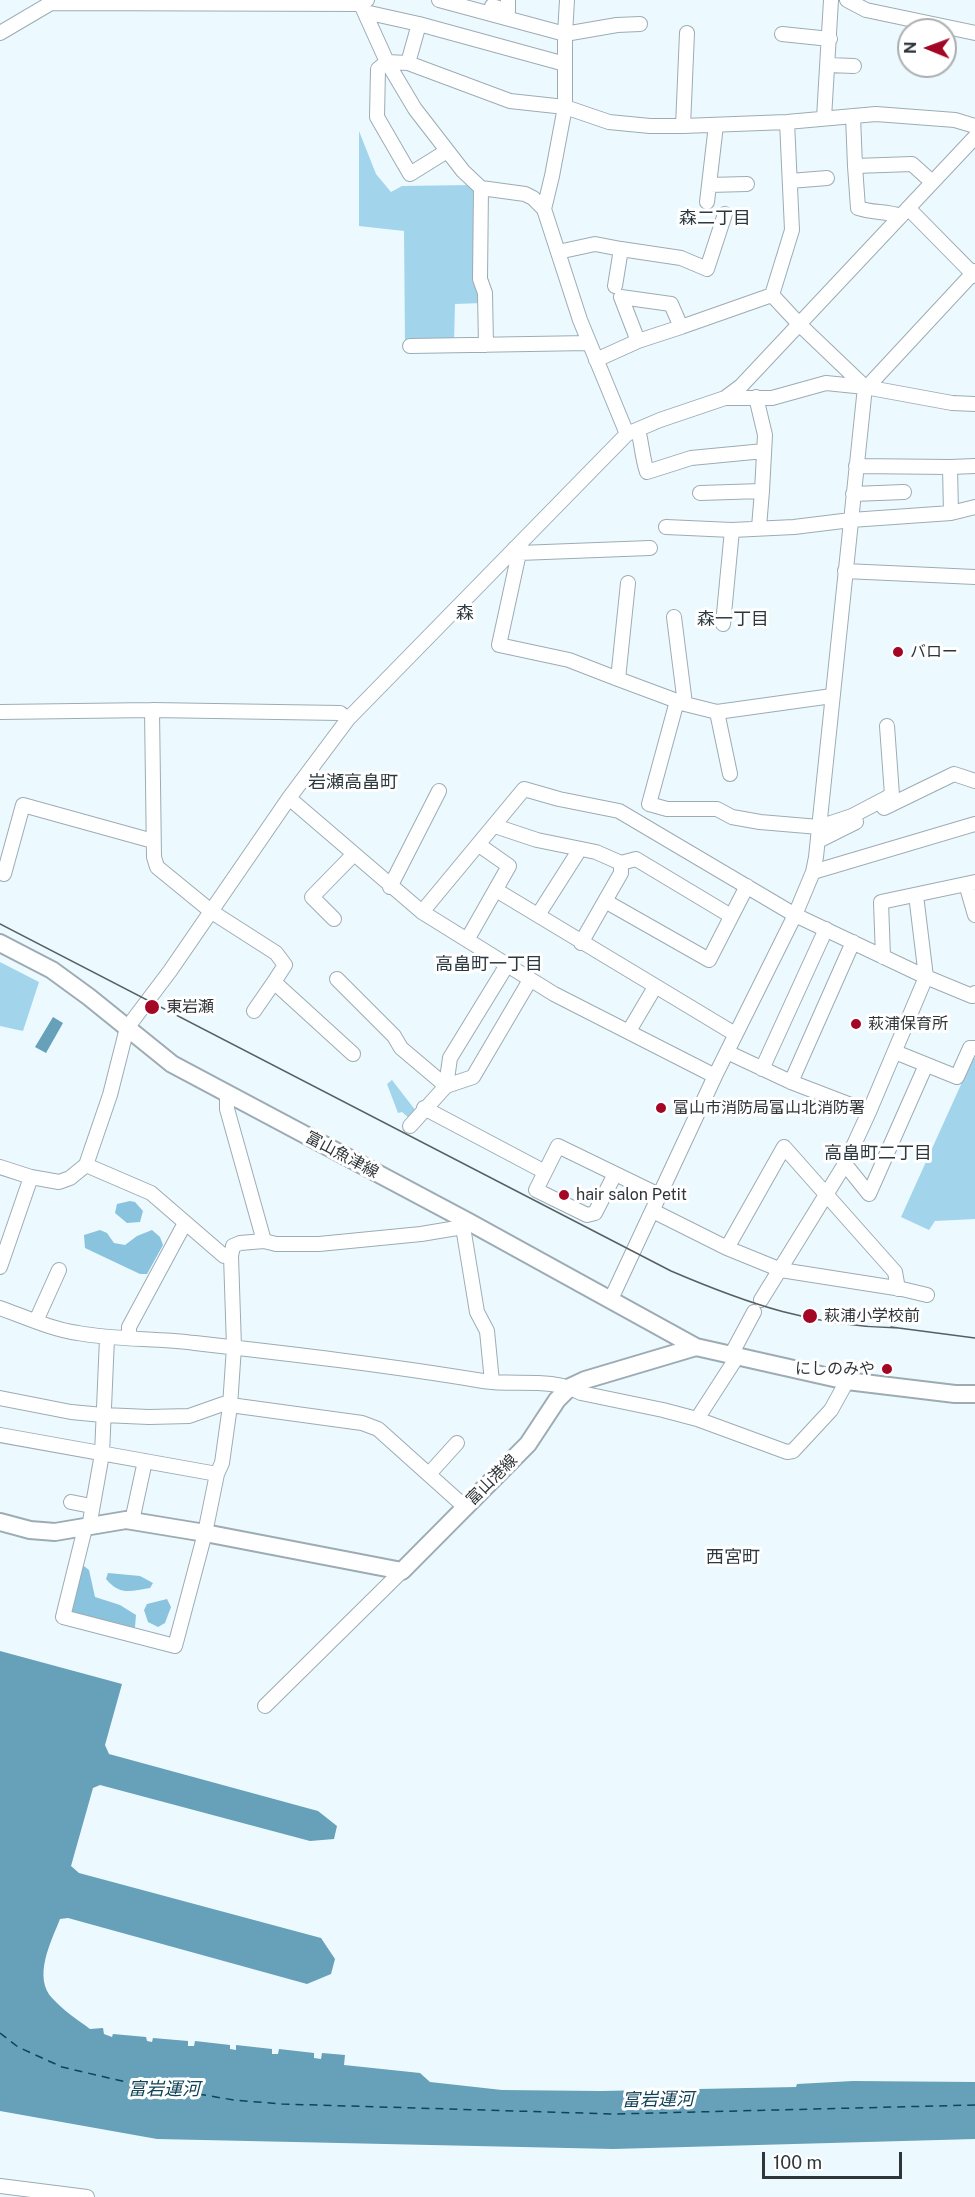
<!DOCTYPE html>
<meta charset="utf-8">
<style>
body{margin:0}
#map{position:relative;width:975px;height:2197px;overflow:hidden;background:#ecf9ff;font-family:"Public Sans",sans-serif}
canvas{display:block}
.north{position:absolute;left:897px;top:18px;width:60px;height:60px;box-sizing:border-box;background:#fff;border:2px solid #acaeaf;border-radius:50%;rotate:271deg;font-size:16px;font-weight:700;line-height:24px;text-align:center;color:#2f3538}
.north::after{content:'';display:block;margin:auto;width:21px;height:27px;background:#a40725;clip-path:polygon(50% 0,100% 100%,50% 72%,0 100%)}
.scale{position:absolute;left:762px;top:2152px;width:140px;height:27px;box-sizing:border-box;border:3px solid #2f3538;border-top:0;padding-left:8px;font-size:18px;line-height:21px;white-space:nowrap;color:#2f3538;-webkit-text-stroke:4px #fff;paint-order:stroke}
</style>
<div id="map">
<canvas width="975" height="2197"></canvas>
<div class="north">N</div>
<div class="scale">100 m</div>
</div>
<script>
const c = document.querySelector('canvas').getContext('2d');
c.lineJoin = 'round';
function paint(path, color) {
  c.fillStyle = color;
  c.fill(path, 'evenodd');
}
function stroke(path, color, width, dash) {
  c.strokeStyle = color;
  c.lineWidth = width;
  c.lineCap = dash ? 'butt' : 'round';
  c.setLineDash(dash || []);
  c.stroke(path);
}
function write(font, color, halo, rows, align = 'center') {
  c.font = font + ' "Public Sans","Noto Sans JP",sans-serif';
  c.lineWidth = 6;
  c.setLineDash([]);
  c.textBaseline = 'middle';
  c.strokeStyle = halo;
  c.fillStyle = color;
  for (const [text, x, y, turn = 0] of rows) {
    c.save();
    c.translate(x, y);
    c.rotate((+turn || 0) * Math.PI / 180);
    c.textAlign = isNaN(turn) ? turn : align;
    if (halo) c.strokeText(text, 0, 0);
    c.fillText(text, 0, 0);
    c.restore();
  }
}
paint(new Path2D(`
 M 359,131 L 376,174 L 391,192 L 402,186 L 471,185 L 479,190 L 483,303 L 455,304 L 454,342 L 405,343 L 404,231 L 359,226 Z
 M 0,962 L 39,982 L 23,1031 L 0,1026 Z
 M 973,1058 L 975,1058 L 975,1219 L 935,1221 L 929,1230 L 901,1217 Z
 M 392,1080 L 416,1111 L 409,1118 L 402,1112 L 398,1113 L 387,1084 Z`), '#a2d5ec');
paint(new Path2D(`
 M 130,1201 L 135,1202 L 143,1211 L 140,1222 L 127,1223 L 115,1213 L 117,1204 Z
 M 100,1230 L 107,1233 L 114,1243 L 125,1245 L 137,1236 L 152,1230 L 160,1237 L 163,1245 L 147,1274 L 140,1274 L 85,1248 L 84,1235 Z
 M 84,1566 L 89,1570 L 95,1597 L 120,1605 L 136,1615 L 135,1627 L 126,1631 L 73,1613 L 71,1608 L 80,1567 Z
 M 108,1573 L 140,1576 L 153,1583 L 150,1588 C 131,1591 120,1596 106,1579 Z
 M 167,1599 L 171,1607 L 165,1623 L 158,1627 L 148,1622 L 144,1610 L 147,1604 Z`), '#89c3de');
paint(new Path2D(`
 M 53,1017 L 63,1023 L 46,1053 L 35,1047 Z
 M 0,1651 L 122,1684 L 105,1745 L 109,1754 L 318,1811 L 337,1826 L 334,1839 L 310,1841 L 100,1785 L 93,1788 L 71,1866 L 79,1873 L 321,1938 L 335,1959 L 331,1974 L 307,1984 L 68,1918 L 60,1919 C 51,1942 32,1978 53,1999 C 64,2011 78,2020 90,2029 L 103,2028 L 104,2034 L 112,2037 L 113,2034 L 146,2037 L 147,2041 L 152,2042 L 153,2038 L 188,2041 L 188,2046 L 194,2046 L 195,2041 L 230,2045 L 230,2049 L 236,2050 L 236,2045 L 272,2049 L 272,2054 L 278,2054 L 279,2049 L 314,2053 L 314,2058 L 321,2059 L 322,2053 L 345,2055 L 344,2065 L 420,2073 L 430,2082 L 502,2090 L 601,2091 L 796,2087 L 797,2084 L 853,2081 L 975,2082 L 975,2139 L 613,2149 L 157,2139 L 0,2111 Z`), '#67a0b9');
stroke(new Path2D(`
 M 0,2033 L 18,2047 L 62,2067 L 126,2082 L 234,2100 L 282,2104 L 615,2114 L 975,2105`), '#114356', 1.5, [8, 6]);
const minor = new Path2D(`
 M 359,0 L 387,62 L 415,109 L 463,171 L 481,188 L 525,194 L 533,198 L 544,209 L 580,320 L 627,434
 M 439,0 L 565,34 L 617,25 L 640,24
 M 847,0 L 866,10 L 975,33
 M 492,6 L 508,11 L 508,0
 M 365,12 L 419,24
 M 0,33 L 51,3 L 360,4 L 367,0
 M 782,34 L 830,39
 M 408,63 L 419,24 L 565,64
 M 828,65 L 854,66
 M 853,116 L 855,166
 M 824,118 L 831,0
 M 787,122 L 792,230 L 772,295 L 799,324 L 865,387
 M 683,126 L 687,33
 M 447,151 L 410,174 L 377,117 L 378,69 L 387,62 L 408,63 L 510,101 L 565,107 L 609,122 L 650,126 L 683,126 L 787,122 L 876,114 L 955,120 L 975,126
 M 790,181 L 827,178
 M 709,185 L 747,184
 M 481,188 L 480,279 L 485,293 L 486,345
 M 707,202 L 716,125
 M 908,208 L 975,276
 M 544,209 L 552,176 L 565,107 L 565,34 L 567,0
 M 901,216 C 886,211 872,213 858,208 L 855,166 L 912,164 L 932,182
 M 621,249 L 681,258 L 707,269 L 725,214
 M 558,252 L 595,244 L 621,249 L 615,286
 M 681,327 L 772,295
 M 410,346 L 589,343
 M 596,360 L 638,341 L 621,297 L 671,304 L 681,327 L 638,341
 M 727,398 L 772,398 L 826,383 L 865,387 L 952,403 L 975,404
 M 638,430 C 642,444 642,457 647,472 L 691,458 L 764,451
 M 950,467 L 975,466
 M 700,493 L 762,491 L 765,435 L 756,397
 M 853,494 L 904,492
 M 951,513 L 975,507
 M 666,527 L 732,530 L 723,624
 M 759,527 L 762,491
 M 732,530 L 794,527 L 851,520 L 951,513 L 950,467 L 856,466
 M 515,548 L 519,553 L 499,645 L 569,660 L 618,679
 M 519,553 L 650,548
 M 845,571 L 975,577
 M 628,583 L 618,679 L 677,701
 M 674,617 L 685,704 L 717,712
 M 685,704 L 677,701 L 649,804 L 667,809 L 717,809 L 732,817 L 760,822 L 819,827 L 852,816 L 892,795 L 887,726
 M 152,710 L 154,857 L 157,867 L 212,912 L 276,953 L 285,965 L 274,982 L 353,1054
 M 0,712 L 152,710 L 340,713 L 348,719
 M 730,774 L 717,712 L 832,696
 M 289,798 L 422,912 L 554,994 L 715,1076
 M 884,808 L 954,774 L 975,781
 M 495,826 L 537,840 L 596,852 L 621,863 L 621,873 L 581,943
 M 818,841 L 856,822
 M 621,863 L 636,859 L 731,916
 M 813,872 L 975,824
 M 4,874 L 23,805 L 153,841
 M 966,884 L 975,915
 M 390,887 L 439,791
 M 496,890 L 735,1034
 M 605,901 L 709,960 L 747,886
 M 422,912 L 524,789 L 559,799 L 619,811 L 795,915 L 926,977 L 972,996 L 975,993
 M 538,915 L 580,849
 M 334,919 L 312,897 L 353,855
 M 467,940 L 509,866 L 479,845
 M 883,957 L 881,902 L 975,882
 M 337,979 L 394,1036 L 401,1048 L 446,1086 L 473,1077 L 530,980
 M 254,1011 L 274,982
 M 629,1031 L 655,987
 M 727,1052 L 791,1082 L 869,1112
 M 895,1052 L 957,1077 L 970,1048 L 975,1048
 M 762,1069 L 826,929
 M 791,1082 L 853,942
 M 227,1094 L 227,1109 L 264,1241
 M 424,1108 L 545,1172
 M 410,1126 L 446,1086 L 450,1058 L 507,965
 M 845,1164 L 869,1194 L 926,1065
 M 86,1165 L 151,1193 L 224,1256 L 231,1256
 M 0,1167 L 31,1177 L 59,1182 L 70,1178 L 86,1165 L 110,1095 L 127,1028 L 170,971 L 289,798 L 348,719 L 627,434 L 660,420 L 725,398 L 741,386 L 975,137
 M 615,1174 L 595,1213 L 587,1215 L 536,1190 L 558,1146 L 661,1196
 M 653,1211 L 727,1248 L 781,1270 L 902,1289 L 927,1295
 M 463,1227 L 477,1312 L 487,1331 L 492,1382
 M 727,1248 L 784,1147 L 895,1272 L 898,1289
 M 0,1267 L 31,1177
 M 611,1299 L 715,1076 L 795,915 L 813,872 L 816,857 L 865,387 L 870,384 L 975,271
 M 761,1300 L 845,1164 L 869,1112 L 926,977 L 916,895
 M 0,1308 C 25,1317 51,1329 78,1333 C 116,1340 156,1338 195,1343 C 291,1354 387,1365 483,1381 C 515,1386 552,1377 581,1393 L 663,1410 L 697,1419 L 787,1452 L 793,1451 L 831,1410 L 847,1381
 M 36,1321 L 59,1270
 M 129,1337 L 129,1327 L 185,1223
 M 731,1355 L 754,1312
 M 0,1398 L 71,1412 L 103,1415 L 149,1417 L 189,1416 L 223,1404 L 362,1423 L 378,1429 L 465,1507
 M 697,1419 L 737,1357
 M 0,1435 L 217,1474
 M 429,1474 L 457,1443
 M 71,1502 L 91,1506
 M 132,1521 L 145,1461
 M 89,1527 L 102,1454 L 107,1338
 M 85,1528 L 63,1617 L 175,1646 L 205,1533 L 217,1474 L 222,1463 L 230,1406 L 234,1347 L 231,1256 L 233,1246 L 240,1243 L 264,1241 L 276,1244 L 319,1244 L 421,1234 L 463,1227 L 469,1222
 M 265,1706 L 402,1571
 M 0,2186 L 87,2197`);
const major = new Path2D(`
 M 0,943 L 52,970 L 89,997 L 172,1064 L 469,1222 L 696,1347
 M 0,1522 L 30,1530 L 55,1532 L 126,1520 L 205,1533 L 402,1571 L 528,1444 L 557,1400 L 570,1387 L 585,1380 L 696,1347 L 847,1381 L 955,1394 L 975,1394`);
stroke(minor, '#9dacb4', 16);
stroke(major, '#9dacb4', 20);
stroke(minor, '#fff', 14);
stroke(major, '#fff', 16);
stroke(new Path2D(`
 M 0,924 L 671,1271 C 748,1304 815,1327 899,1328
 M 891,1327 L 975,1338`), '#575f62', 1.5);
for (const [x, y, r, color] of [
 [898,652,6,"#a40725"],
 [152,1007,8,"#a40725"],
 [856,1024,6,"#a40725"],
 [661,1108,6,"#a40725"],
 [564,1195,6,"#a40725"],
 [810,1316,8,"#a40725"],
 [887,1369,6,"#a40725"]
]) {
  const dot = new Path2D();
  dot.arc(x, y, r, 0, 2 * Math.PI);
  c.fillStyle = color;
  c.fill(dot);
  stroke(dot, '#fff', 2);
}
write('16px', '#2f3538', '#fff', [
 ["バロー",910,652],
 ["東岩瀬",166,1007],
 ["萩浦保育所",868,1024],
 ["富山市消防局富山北消防署",673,1108],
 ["hair salon Petit",576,1195],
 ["萩浦小学校前",824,1316],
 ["にしのみや",875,1369,"right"]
], 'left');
write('16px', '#2f3538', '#fff', [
 ["富山魚津線",342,1155,28],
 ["富山港線",492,1480,-45]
]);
write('18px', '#2c393f', '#fff', [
 ["森二丁目",715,218],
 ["森",465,613],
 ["森一丁目",733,619],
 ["岩瀬高畠町",353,782],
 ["高畠町一丁目",489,964],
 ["高畠町二丁目",878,1153],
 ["西宮町",733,1557]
]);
write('italic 18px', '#114356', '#fff', [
 ["富岩運河",164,2089],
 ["富岩運河",658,2100,-1]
]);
</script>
